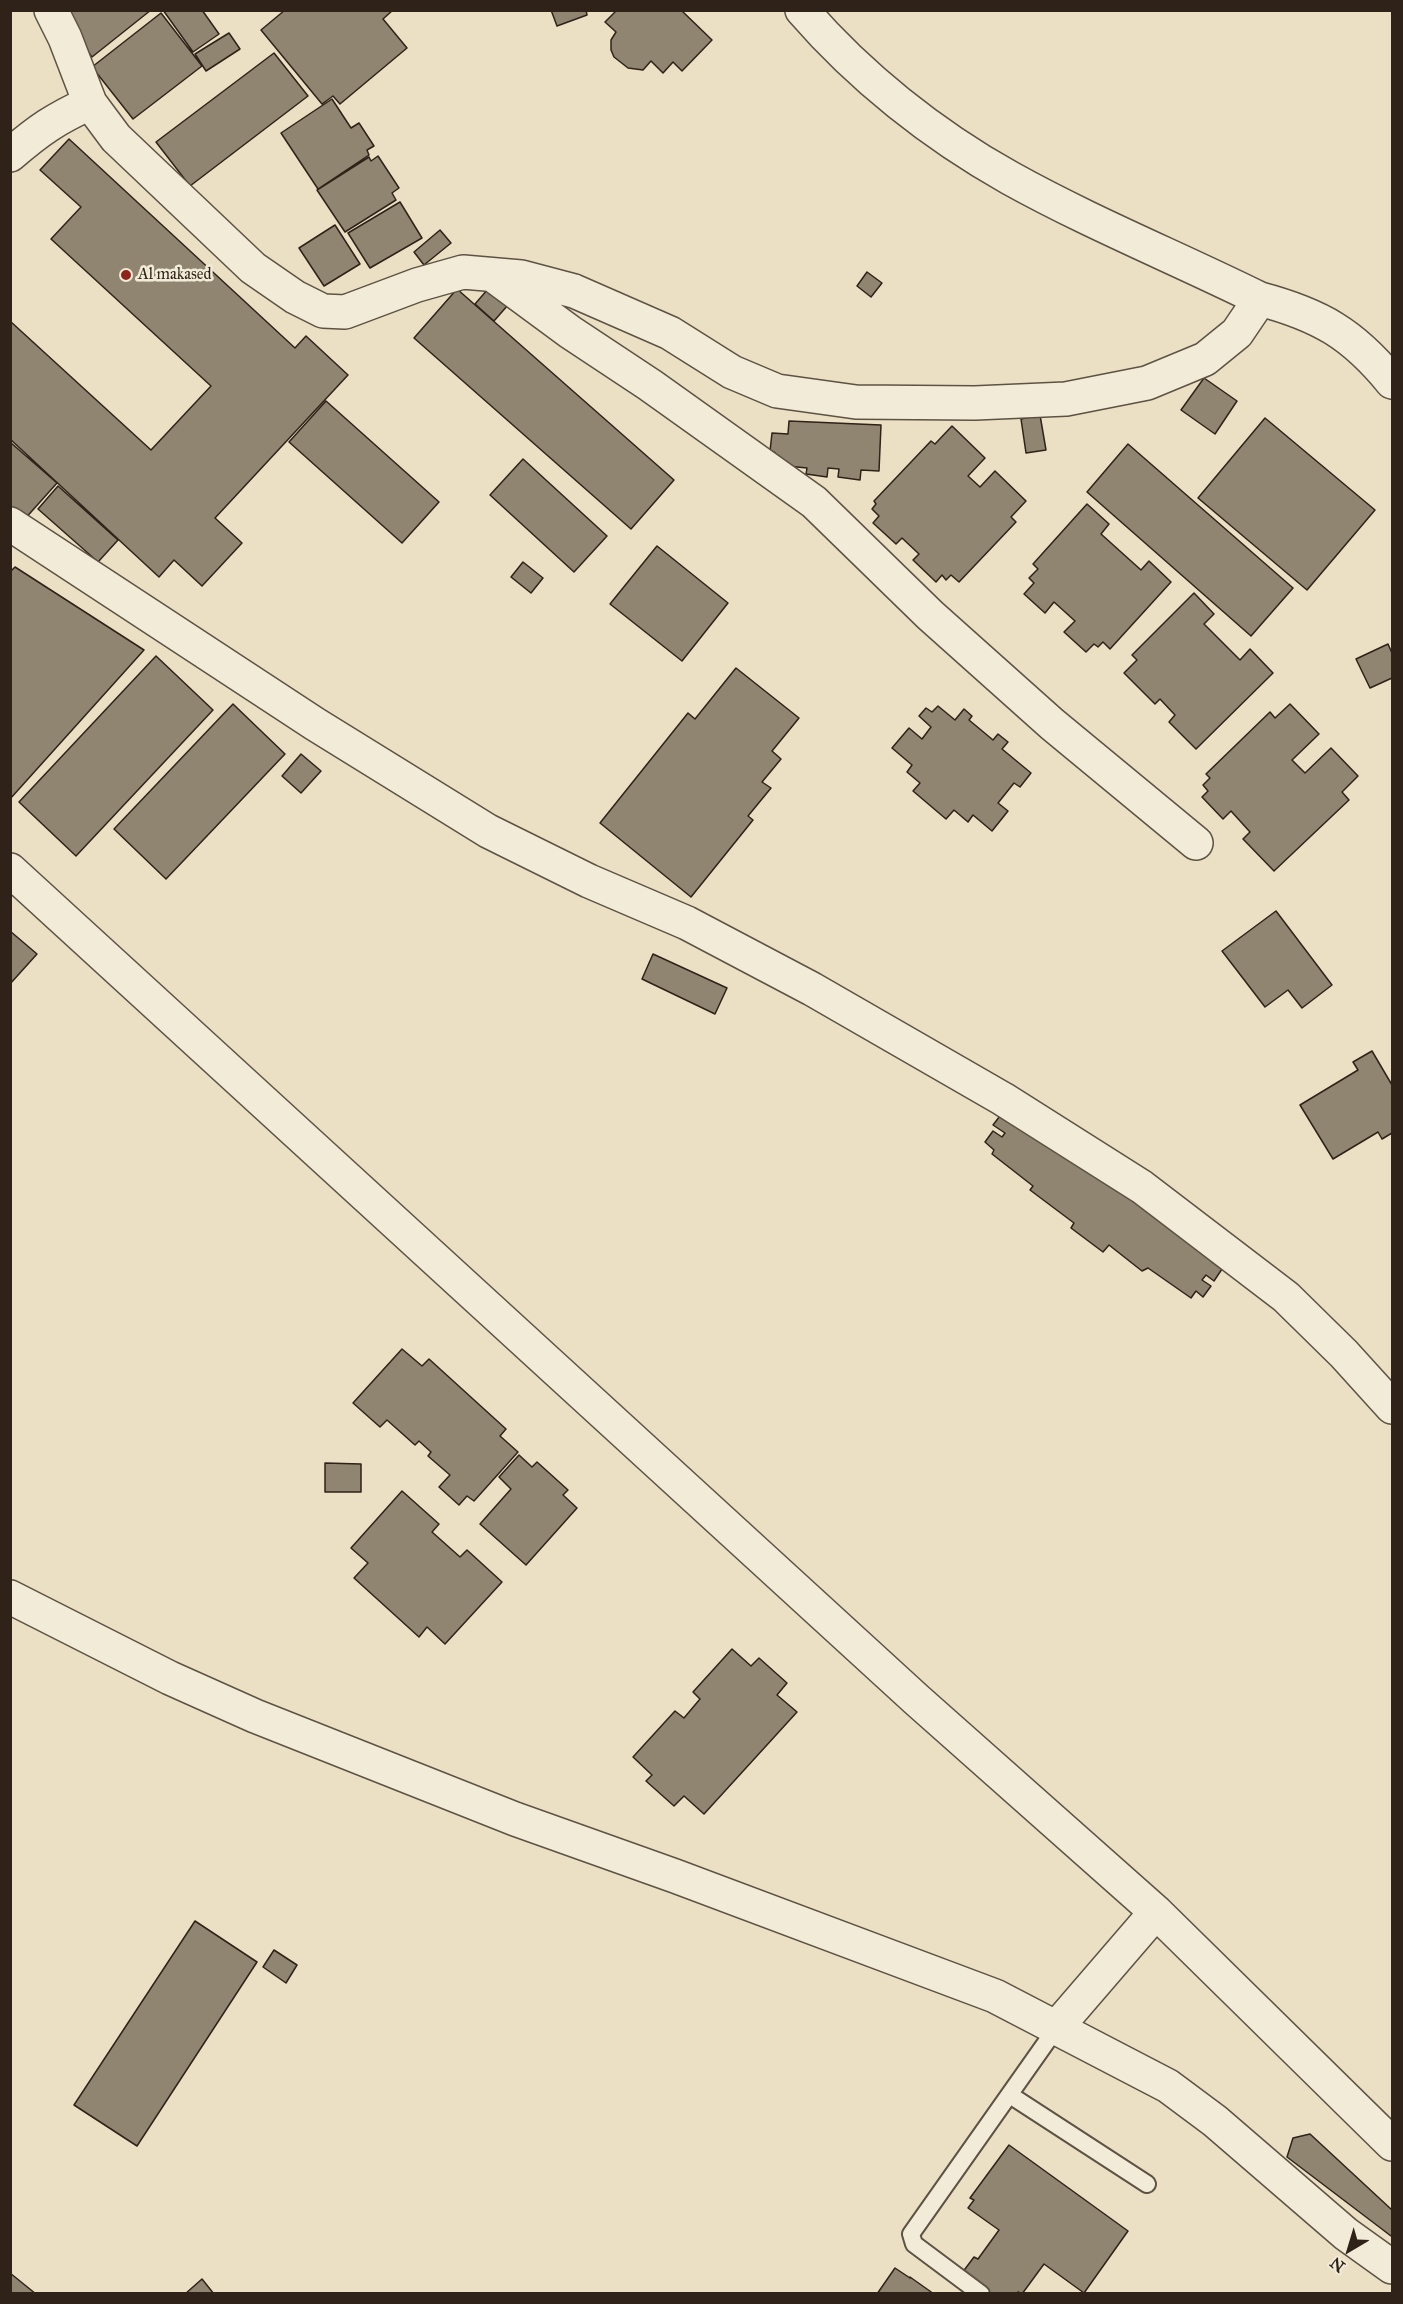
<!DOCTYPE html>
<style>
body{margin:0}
#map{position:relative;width:1403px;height:2304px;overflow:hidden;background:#ebe0c3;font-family:"IM FELL Great Primer",serif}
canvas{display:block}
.frame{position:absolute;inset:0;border:12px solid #2e2219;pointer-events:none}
.north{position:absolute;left:1319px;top:2220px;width:60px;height:60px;-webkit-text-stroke:4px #f2ebd8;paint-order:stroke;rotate:218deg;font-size:16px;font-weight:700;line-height:24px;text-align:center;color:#2e2219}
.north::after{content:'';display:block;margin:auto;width:21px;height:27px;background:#2e2219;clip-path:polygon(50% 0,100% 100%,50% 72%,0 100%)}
</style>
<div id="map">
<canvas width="1403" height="2304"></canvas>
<div class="frame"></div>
<div class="north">N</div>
</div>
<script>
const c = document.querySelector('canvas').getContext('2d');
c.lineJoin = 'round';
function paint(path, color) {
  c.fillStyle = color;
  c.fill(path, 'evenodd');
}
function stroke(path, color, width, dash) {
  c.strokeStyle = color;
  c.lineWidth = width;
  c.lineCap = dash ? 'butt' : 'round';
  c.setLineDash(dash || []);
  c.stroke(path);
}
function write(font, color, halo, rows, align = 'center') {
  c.font = font + ' "IM FELL Great Primer",serif';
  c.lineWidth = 5;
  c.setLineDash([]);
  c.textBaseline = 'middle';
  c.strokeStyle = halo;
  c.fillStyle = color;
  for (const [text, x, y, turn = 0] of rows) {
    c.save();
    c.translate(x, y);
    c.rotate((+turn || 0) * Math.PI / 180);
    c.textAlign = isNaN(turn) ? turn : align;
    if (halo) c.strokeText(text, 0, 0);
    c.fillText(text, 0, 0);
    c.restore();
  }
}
const building = new Path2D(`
 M 72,10 L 151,10 L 92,57 L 62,18 Z
 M 163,10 L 202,10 L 219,34 L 193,52 Z
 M 285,10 L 393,10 L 383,19 L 407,48 L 340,104 L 333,96 L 322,104 L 261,30 Z
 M 551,10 L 586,10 L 587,15 L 557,26 Z
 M 612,10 L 681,10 L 712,40 L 682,71 L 673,62 L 663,73 L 651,61 L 643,70 L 628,68 L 614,57 L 611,50 L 611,40 L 616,32 L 605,22 L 615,12 Z
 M 161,13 L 202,66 L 133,119 L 92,67 Z
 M 229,33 L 240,49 L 206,71 L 195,54 Z
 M 274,53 L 308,96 L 190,186 L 156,142 Z
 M 332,99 L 351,128 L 359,123 L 374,146 L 367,150 L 369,155 L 318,189 L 281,133 Z
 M 69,139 L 295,348 L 306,336 L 348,375 L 215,518 L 242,543 L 202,586 L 174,560 L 159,577 L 10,439 L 10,321 L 151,450 L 211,386 L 51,239 L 81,207 L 40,170 Z
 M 378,156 L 399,188 L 392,193 L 396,200 L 345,232 L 317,190 L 369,157 L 371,161 Z
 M 400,202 L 422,238 L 370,268 L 348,233 Z
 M 335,225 L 360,264 L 324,286 L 299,248 Z
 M 440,230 L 451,243 L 424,265 L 414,252 Z
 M 867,272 L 882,283 L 871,297 L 857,286 Z
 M 457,289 L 674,480 L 631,529 L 414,338 Z
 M 488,289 L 508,305 L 494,321 L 475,304 Z
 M 1204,378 L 1237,401 L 1215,434 L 1181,410 Z
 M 326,401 L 439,502 L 402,543 L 289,442 Z
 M 1040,415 L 1046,450 L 1026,453 L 1021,419 Z
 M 1265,418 L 1375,510 L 1307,590 L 1198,498 Z
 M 789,421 L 881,425 L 879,471 L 861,470 L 860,480 L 838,477 L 839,469 L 828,468 L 827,477 L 806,474 L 807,468 L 787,466 L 774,452 L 770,451 L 772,433 L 788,434 Z
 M 952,426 L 985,458 L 968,476 L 980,487 L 995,471 L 1026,501 L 1011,517 L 1016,522 L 959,582 L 951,575 L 946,580 L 942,575 L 936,582 L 913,560 L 919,554 L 902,538 L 896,544 L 873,523 L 879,516 L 872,509 L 876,504 L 874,501 L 931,441 L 935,444 Z
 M 10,442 L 57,483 L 23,521 L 10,509 Z
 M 1128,444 L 1293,588 L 1251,636 L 1087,492 Z
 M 523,459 L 607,536 L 574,572 L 490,495 Z
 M 58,486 L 118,540 L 98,562 L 38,509 Z
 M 1087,504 L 1109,524 L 1101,534 L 1141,570 L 1149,561 L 1171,582 L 1110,649 L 1103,642 L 1098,647 L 1094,644 L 1086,652 L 1064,632 L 1075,621 L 1054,602 L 1045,613 L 1024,594 L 1034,583 L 1029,578 L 1038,569 L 1033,564 Z
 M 657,546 L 728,603 L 682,661 L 610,604 Z
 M 523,562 L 543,578 L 531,593 L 511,577 Z
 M 15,567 L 144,650 L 10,799 L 10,572 Z
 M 1194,593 L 1214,614 L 1204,624 L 1240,660 L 1250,649 L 1273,673 L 1196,749 L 1169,722 L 1175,715 L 1160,699 L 1155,704 L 1124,673 L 1137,660 L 1132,655 Z
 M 1388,644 L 1392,653 L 1392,678 L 1370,688 L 1356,659 Z
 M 156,656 L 213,710 L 76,856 L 19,802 Z
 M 736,668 L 799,718 L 772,751 L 781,759 L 762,782 L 771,788 L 748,816 L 753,820 L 691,897 L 600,823 L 688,713 L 695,719 Z
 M 233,704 L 285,754 L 166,879 L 114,829 Z
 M 1290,704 L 1319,734 L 1292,760 L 1305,773 L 1331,748 L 1358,776 L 1342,792 L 1349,800 L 1274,871 L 1243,839 L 1250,832 L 1231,811 L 1223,819 L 1202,797 L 1208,791 L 1203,785 L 1210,778 L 1206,774 L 1270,712 L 1275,718 Z
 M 938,706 L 955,720 L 964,709 L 972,716 L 969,720 L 993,740 L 998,734 L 1008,742 L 1002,749 L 1031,773 L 1020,787 L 1014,783 L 998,803 L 1008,811 L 992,831 L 973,815 L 968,822 L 954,810 L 946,819 L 913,791 L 920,783 L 907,772 L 912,765 L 892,748 L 909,728 L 922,739 L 931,727 L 919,716 L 926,708 L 932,712 Z
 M 301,754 L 321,771 L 301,793 L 282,776 Z
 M 1276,911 L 1332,985 L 1302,1008 L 1288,990 L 1265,1007 L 1222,951 Z
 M 10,931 L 37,954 L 10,984 Z
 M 653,954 L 727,988 L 715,1014 L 642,979 Z
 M 1372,1051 L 1392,1085 L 1392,1133 L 1382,1139 L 1378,1132 L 1333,1159 L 1300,1105 L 1358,1070 L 1353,1062 Z
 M 1003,1112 L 1017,1114 L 1216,1258 L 1212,1262 L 1222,1269 L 1214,1281 L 1206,1275 L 1202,1280 L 1211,1286 L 1203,1297 L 1196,1291 L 1191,1298 L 1148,1268 L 1142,1271 L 1109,1245 L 1103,1252 L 1071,1228 L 1074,1223 L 1030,1190 L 1033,1186 L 992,1154 L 994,1150 L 985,1142 L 993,1131 L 1002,1137 L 1005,1133 L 993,1125 Z
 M 402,1349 L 422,1366 L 429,1359 L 506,1429 L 500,1436 L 518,1452 L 474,1501 L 467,1496 L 459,1505 L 439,1487 L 450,1475 L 428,1456 L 431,1452 L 419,1441 L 415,1445 L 387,1420 L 380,1427 L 353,1403 Z
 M 519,1455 L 532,1467 L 537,1462 L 568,1490 L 563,1495 L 577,1508 L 526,1565 L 480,1524 L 511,1489 L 499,1477 Z
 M 325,1463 L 361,1464 L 361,1492 L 325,1492 Z
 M 402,1491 L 439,1524 L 432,1532 L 460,1557 L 467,1550 L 502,1582 L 445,1644 L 427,1627 L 419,1637 L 354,1578 L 368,1563 L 351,1548 Z
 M 732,1649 L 751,1666 L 759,1658 L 787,1683 L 777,1695 L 797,1712 L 704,1814 L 684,1796 L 674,1806 L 646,1781 L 652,1775 L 633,1757 L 675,1711 L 684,1718 L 700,1699 L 693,1692 Z
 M 195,1921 L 257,1962 L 137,2146 L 74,2105 Z
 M 274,1950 L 297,1965 L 286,1983 L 263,1967 Z
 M 1310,2134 L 1392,2210 L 1392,2235 L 1391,2236 L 1287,2157 L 1293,2138 Z
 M 1009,2145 L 1128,2231 L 1084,2293 L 1044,2264 L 1022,2294 L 1018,2292 L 1016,2294 L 990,2294 L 962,2273 L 974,2257 L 978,2259 L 999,2230 L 968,2208 L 974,2200 L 970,2198 Z
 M 895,2268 L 910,2278 L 910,2277 L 934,2294 L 877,2294 Z
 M 10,2273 L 36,2294 L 10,2294 Z
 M 202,2279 L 214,2294 L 185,2294 Z`);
paint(building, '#908571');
stroke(building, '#2e2219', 1.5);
const lane = new Path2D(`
 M 1010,2095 L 1147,2184
 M 981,2294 L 914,2244 L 911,2234 L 1057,2027`);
const street = new Path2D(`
 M 51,10 L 65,38 L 90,103
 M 802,10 C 860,77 933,135 1010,178 C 1091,223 1177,258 1260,299
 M 10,155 C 39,130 55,119 90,103 L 116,138 L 253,268 L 295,297 L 323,311 L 345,312 L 417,285 L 463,272 L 521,277 L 574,291 L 670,333 L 732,372 L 777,391 L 856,402 L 975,403 L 1066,399 L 1147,383 L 1205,359 L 1237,333 L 1260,299 C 1320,315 1353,334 1392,382
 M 494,276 L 570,332 L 650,385 L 814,502 L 930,615 L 1052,724 L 1196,843
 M 10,524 L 315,724 L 488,831 L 589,881 L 687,923 L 812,989 L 1003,1099 L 1142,1187 L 1286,1297 L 1344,1354 L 1392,1407
 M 10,870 L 917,1700 L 1156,1912 L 1392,2144
 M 10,1597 L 170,1678 L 255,1716 L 515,1819 L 675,1876 L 995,1996 L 1168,2086 L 1215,2121 L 1346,2234 L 1392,2267
 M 1057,2027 L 1156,1912`);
stroke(lane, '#5d5244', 20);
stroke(street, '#5d5244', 36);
stroke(lane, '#f2ebd8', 16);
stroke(street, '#f2ebd8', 33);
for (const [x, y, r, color] of [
 [126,275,6,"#8f2418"]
]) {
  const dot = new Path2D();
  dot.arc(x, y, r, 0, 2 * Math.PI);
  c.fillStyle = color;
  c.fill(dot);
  stroke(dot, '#f2ebd8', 2);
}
write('16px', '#2e2219', '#f2ebd8', [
 ["Al makased",138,275]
], 'left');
</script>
